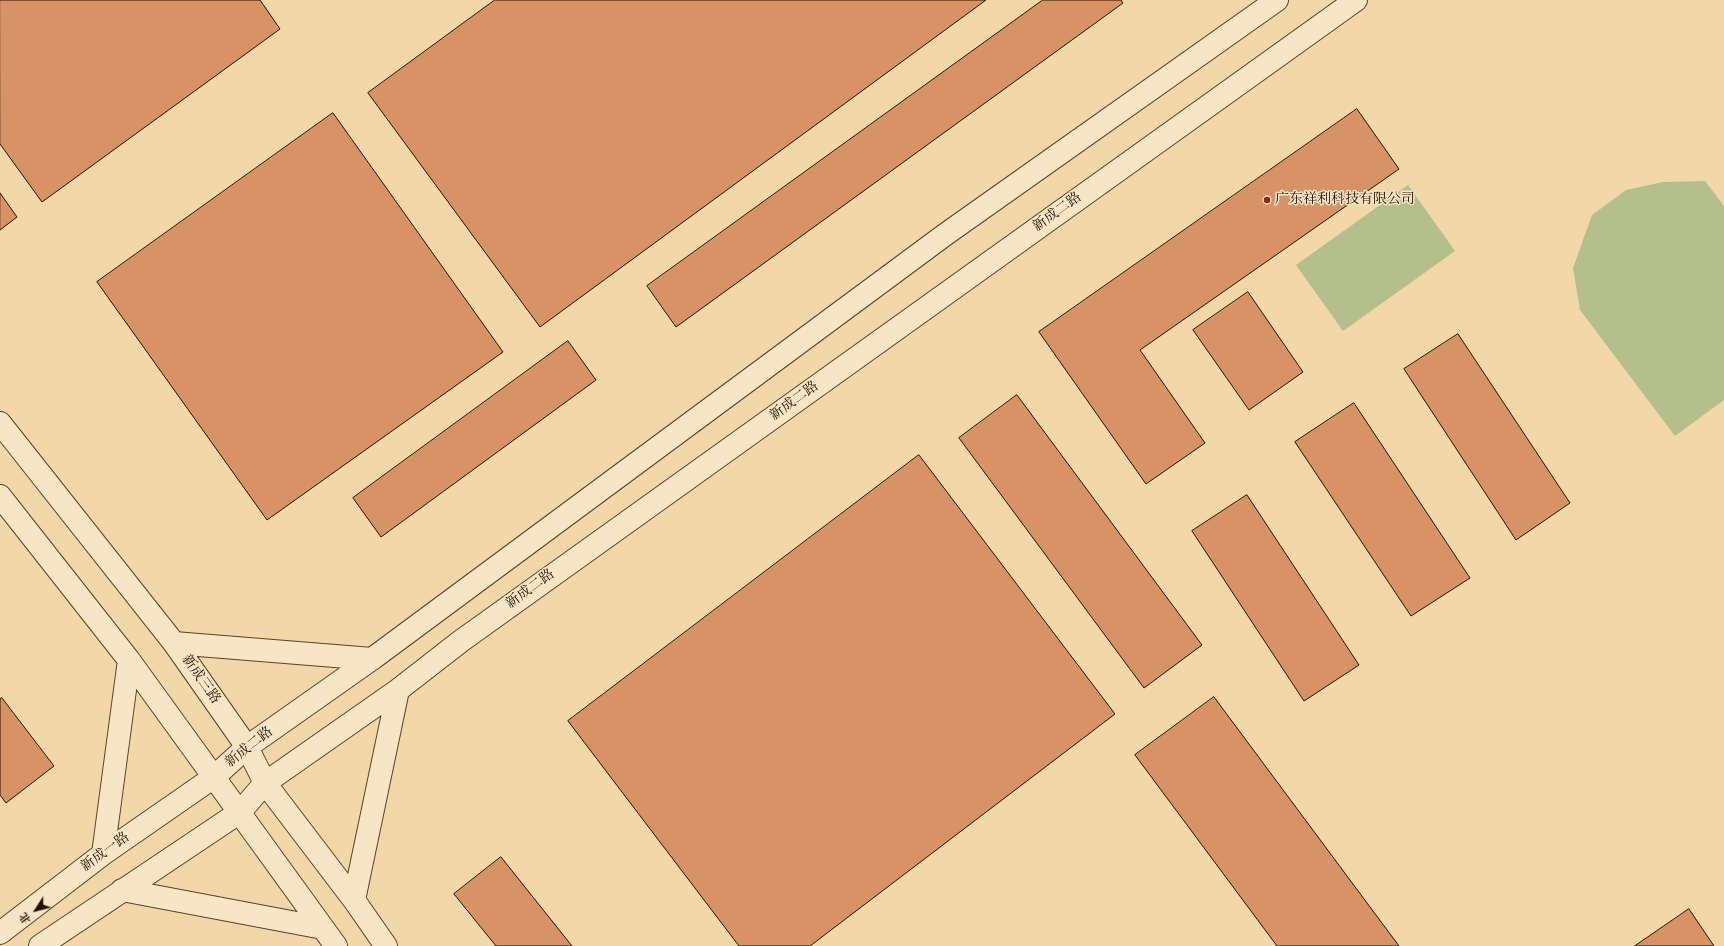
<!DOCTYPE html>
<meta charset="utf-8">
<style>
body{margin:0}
#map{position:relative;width:1724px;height:946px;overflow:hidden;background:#f2d7a8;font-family:Vollkorn,"Noto Serif SC",serif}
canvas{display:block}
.north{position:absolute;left:16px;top:890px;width:40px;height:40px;-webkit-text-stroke:3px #f7e5c6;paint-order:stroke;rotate:234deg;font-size:11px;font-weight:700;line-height:16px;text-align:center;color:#261100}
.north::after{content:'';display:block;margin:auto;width:14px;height:18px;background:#261100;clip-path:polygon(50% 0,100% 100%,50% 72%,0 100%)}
</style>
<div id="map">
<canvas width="1724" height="946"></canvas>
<div class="north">北</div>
</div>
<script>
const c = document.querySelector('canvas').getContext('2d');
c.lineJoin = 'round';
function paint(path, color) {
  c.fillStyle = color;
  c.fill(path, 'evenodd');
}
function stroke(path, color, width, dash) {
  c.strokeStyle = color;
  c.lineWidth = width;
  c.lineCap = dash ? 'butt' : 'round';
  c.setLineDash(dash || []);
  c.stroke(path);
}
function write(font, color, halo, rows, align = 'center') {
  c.font = font + ' Vollkorn,"Noto Serif SC",serif';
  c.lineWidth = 3;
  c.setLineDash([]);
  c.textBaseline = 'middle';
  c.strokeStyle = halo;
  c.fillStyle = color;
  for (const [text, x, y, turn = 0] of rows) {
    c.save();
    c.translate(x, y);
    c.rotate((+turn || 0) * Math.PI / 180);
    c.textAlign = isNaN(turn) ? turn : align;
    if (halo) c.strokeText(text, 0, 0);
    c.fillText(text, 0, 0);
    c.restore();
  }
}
paint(new Path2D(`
 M 1705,181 L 1724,206 L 1724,400 L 1675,436 L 1580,310 L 1573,268 L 1592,215 L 1626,190 L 1663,182 Z
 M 1408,185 L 1455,251 L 1343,331 L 1296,265 Z`), '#b5bf8b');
const building = new Path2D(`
 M 0,0 L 260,0 L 280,29 L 42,202 L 0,144 Z
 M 495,0 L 986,0 L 540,327 L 368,93 Z
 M 1043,0 L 1121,0 L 1123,3 L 676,327 L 647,286 Z
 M 1357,109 L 1399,169 L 1140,350 L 1205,443 L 1146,484 L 1039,332 Z
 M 333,113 L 503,352 L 267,520 L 97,282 Z
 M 0,193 L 17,217 L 0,230 Z
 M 1248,292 L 1303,372 L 1249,410 L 1193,330 Z
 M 1458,334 L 1570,503 L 1516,540 L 1404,369 Z
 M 568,341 L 596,380 L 381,537 L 353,498 Z
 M 1017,395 L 1202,645 L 1144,688 L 959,438 Z
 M 1354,403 L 1470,578 L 1411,616 L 1295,442 Z
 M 919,455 L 1115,714 L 810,946 L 739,946 L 568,721 Z
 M 1247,495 L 1359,665 L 1304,701 L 1192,531 Z
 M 1214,697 L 1399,946 L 1277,946 L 1135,755 Z
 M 2,698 L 54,766 L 6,803 L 0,795 L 0,699 Z
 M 501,857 L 572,946 L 496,946 L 454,894 Z
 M 1689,909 L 1714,946 L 1635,946 Z`);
paint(building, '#d79366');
stroke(building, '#261100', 1);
const tertiary = new Path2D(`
 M 0,423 L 174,643 L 247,747 L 265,783 L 354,900 L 386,946
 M 0,496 L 129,660 L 336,946
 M 174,643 L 372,659
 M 103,854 L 129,660
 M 122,890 L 323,928
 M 354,900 L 398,690
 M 0,933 L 103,854 L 214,777 L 247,747 L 372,659 L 946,234 L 1277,0
 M 40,946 L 240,812 L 265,783 L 398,690 L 461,641 L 1356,0`);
stroke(tertiary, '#59422a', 24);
stroke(tertiary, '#f7e5c6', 22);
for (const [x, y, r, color] of [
 [1267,200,4,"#8f2418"]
]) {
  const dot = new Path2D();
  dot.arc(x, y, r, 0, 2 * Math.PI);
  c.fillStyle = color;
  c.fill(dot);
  stroke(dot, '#f7e5c6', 1.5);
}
write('14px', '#261100', '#f7e5c6', [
 ["广东祥利科技有限公司",1275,200]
], 'left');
write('14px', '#261100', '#f7e5c6', [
 ["新成二路",1058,213,-36],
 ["新成二路",795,402,-36],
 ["新成二路",531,590,-36],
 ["新成三路",200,680,55],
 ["新成二路",250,748,-38],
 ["新成一路",106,853,-36]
]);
</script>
